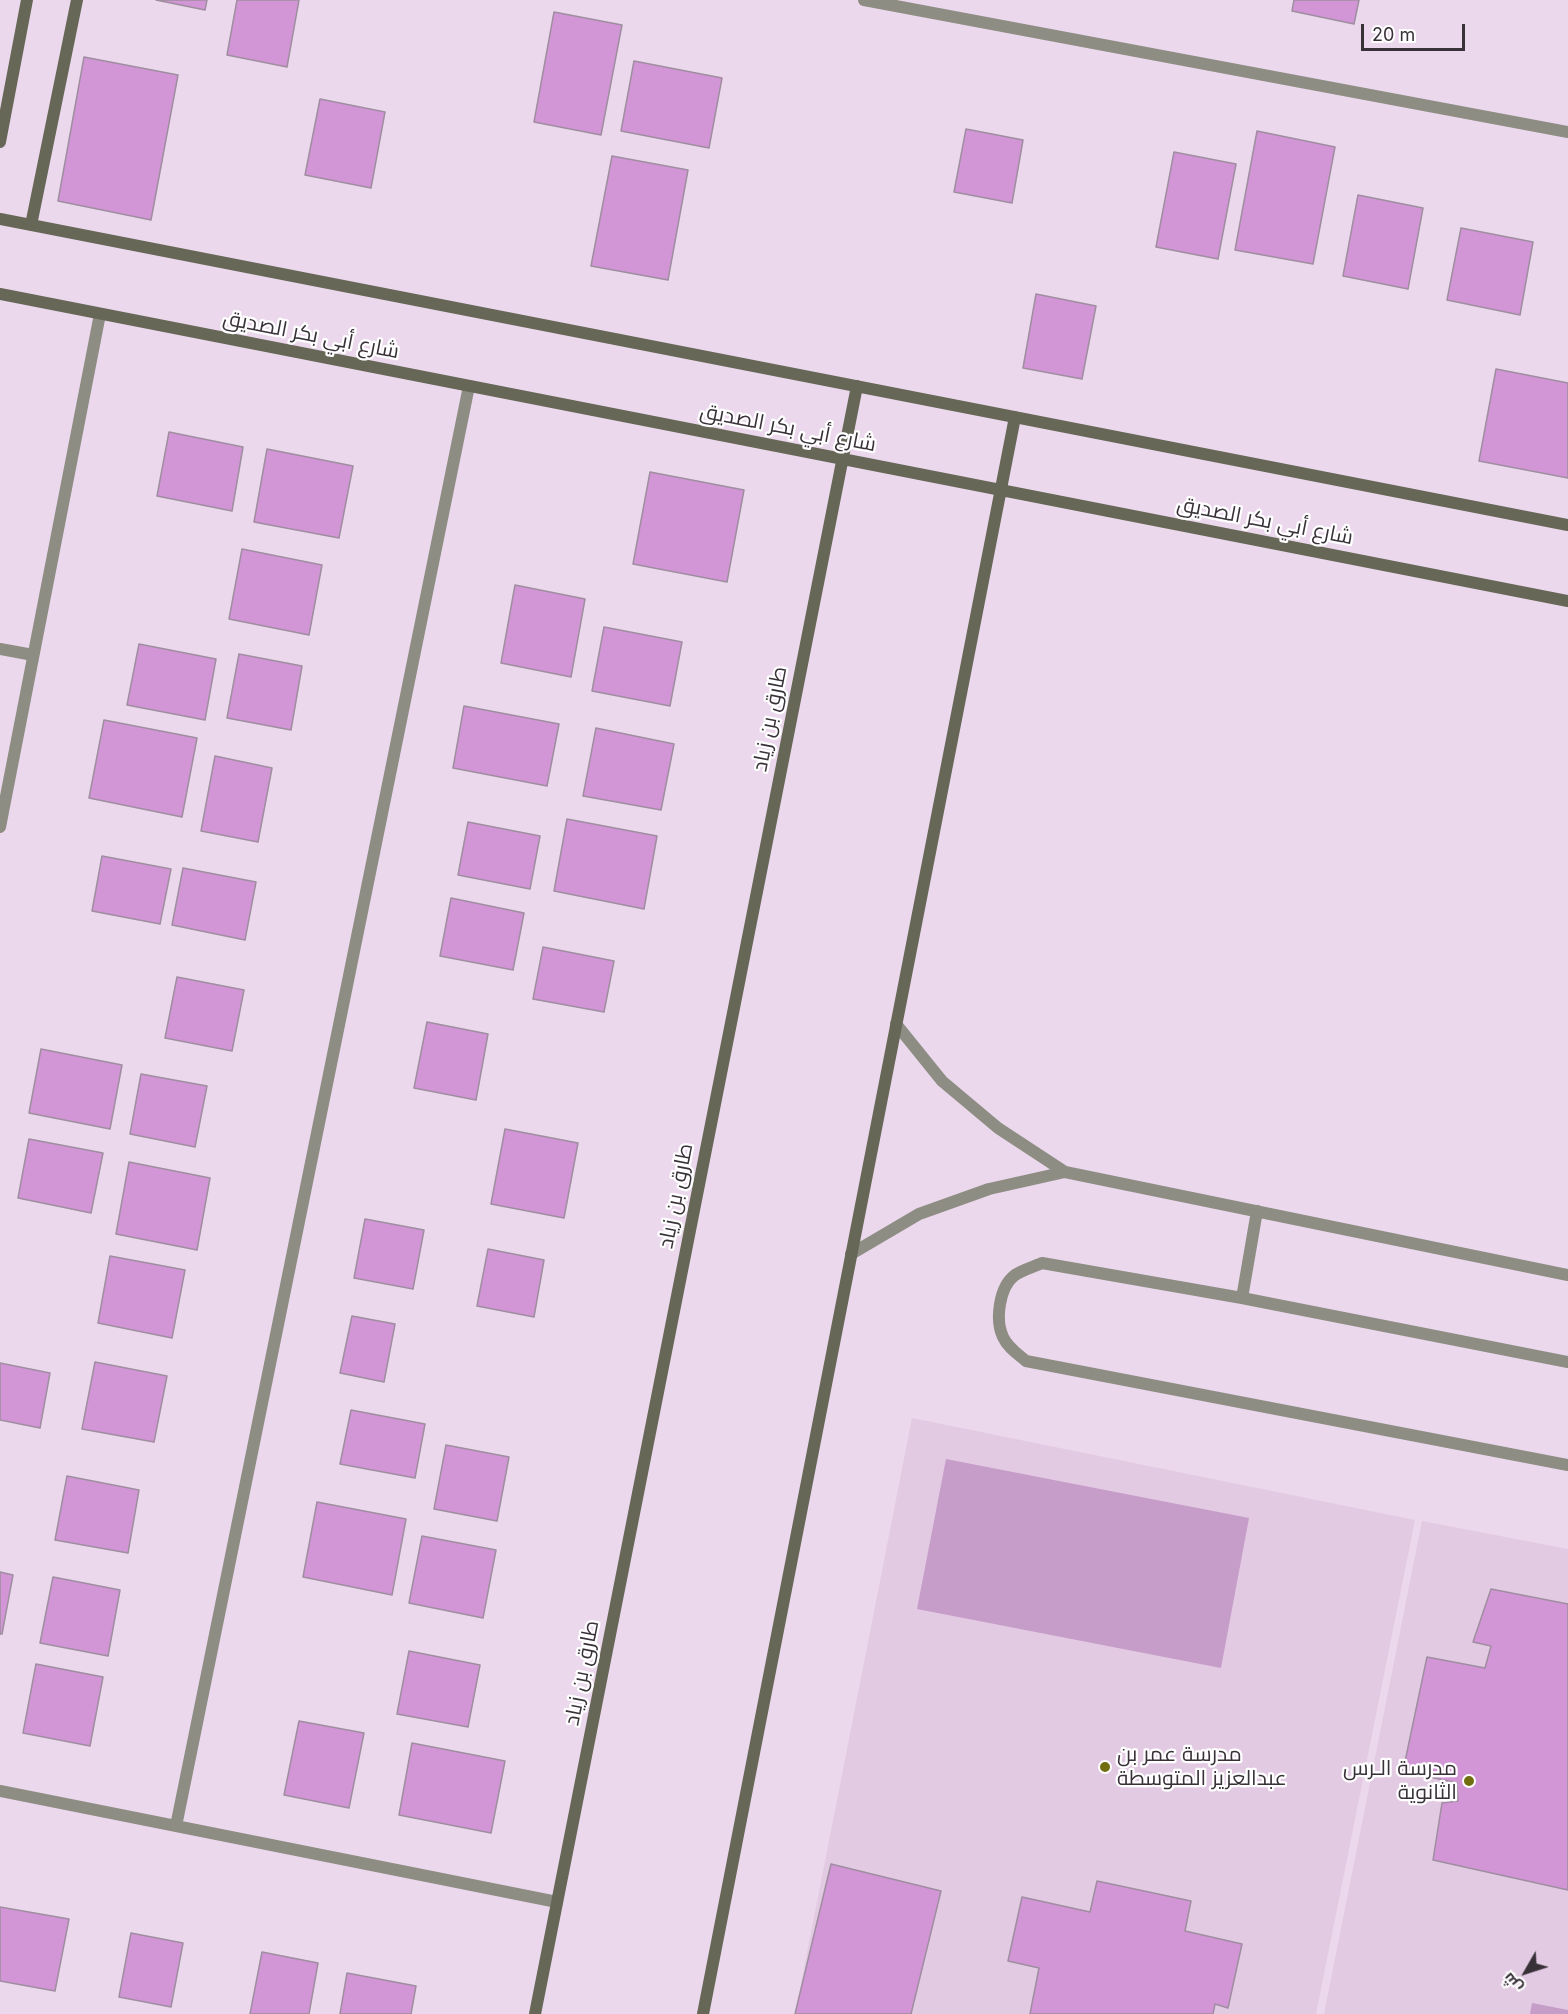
<!DOCTYPE html>
<meta charset="utf-8">
<style>
body{margin:0}
#map{position:relative;width:1568px;height:2014px;overflow:hidden;background:#ebd8ec;font-family:Inter,Cairo,sans-serif}
canvas{display:block}
.north{position:absolute;left:1496px;top:1942px;width:60px;height:60px;-webkit-text-stroke:4px #fff;paint-order:stroke;rotate:231deg;font-size:16px;font-weight:700;line-height:24px;text-align:center;color:#383138}
.north::after{content:'';display:block;margin:auto;width:21px;height:27px;background:#383138;clip-path:polygon(50% 0,100% 100%,50% 72%,0 100%)}
.scale{position:absolute;left:1361px;top:24px;width:104px;height:27px;box-sizing:border-box;border:3px solid #383138;border-top:0;padding-left:8px;font-size:18px;line-height:21px;white-space:nowrap;color:#383138;-webkit-text-stroke:4px #fff;paint-order:stroke}
</style>
<div id="map">
<canvas width="1568" height="2014"></canvas>
<div class="north">ش</div>
<div class="scale">20 m</div>
</div>
<script>
const c = document.querySelector('canvas').getContext('2d');
c.lineJoin = 'round';
function paint(path, color) {
  c.fillStyle = color;
  c.fill(path, 'evenodd');
}
function stroke(path, color, width, dash) {
  c.strokeStyle = color;
  c.lineWidth = width;
  c.lineCap = dash ? 'butt' : 'round';
  c.setLineDash(dash || []);
  c.stroke(path);
}
function write(font, color, halo, rows, align = 'center') {
  c.font = font + ' Inter,Cairo,sans-serif';
  c.lineWidth = 4.5;
  c.setLineDash([]);
  c.textBaseline = 'middle';
  c.strokeStyle = halo;
  c.fillStyle = color;
  for (const [text, x, y, turn = 0] of rows) {
    c.save();
    c.translate(x, y);
    c.rotate((+turn || 0) * Math.PI / 180);
    c.textAlign = isNaN(turn) ? turn : align;
    if (halo) c.strokeText(text, 0, 0);
    c.fillText(text, 0, 0);
    c.restore();
  }
}
paint(new Path2D(`
 M 912,1418 L 1415,1520 L 1316,2014 L 795,2014 Z
 M 1422,1521 L 1568,1549 L 1568,2014 L 1324,2014 Z`), '#e2cae3');
paint(new Path2D(`
 M 946,1459 L 1249,1518 L 1221,1668 L 917,1609 Z
 M 1532,2003 L 1568,2010 L 1568,2014 L 1530,2014 Z`), '#c69cc8');
const building = new Path2D(`
 M 156,0 L 207,0 L 205,10 Z
 M 237,0 L 299,0 L 287,67 L 227,55 Z
 M 1294,0 L 1359,0 L 1354,24 L 1292,11 Z
 M 554,12 L 622,25 L 601,135 L 534,122 Z
 M 84,57 L 178,75 L 151,220 L 58,201 Z
 M 634,61 L 722,78 L 709,148 L 621,131 Z
 M 320,99 L 385,112 L 371,188 L 305,175 Z
 M 966,129 L 1023,140 L 1012,203 L 954,192 Z
 M 1257,131 L 1335,147 L 1313,264 L 1235,250 Z
 M 1174,152 L 1236,164 L 1218,259 L 1156,247 Z
 M 612,156 L 688,170 L 668,280 L 591,266 Z
 M 1358,195 L 1423,208 L 1408,289 L 1343,276 Z
 M 1461,228 L 1533,242 L 1520,315 L 1447,300 Z
 M 1036,294 L 1096,306 L 1082,379 L 1023,368 Z
 M 1496,369 L 1568,383 L 1568,478 L 1479,461 Z
 M 169,432 L 243,447 L 232,511 L 157,496 Z
 M 267,449 L 353,466 L 339,538 L 254,522 Z
 M 650,472 L 744,490 L 727,582 L 633,564 Z
 M 242,549 L 322,565 L 309,635 L 229,619 Z
 M 515,585 L 585,599 L 571,677 L 501,663 Z
 M 604,627 L 682,642 L 670,706 L 592,691 Z
 M 139,644 L 216,659 L 205,720 L 127,705 Z
 M 239,654 L 302,666 L 291,730 L 227,718 Z
 M 464,706 L 559,724 L 547,786 L 453,768 Z
 M 104,720 L 197,738 L 182,817 L 89,798 Z
 M 596,728 L 674,744 L 661,810 L 583,796 Z
 M 215,756 L 272,768 L 258,842 L 201,831 Z
 M 567,819 L 657,836 L 644,909 L 554,891 Z
 M 468,822 L 540,836 L 530,889 L 458,875 Z
 M 102,856 L 171,869 L 160,924 L 92,911 Z
 M 183,868 L 256,882 L 245,940 L 172,925 Z
 M 451,898 L 524,913 L 513,970 L 440,956 Z
 M 543,947 L 614,961 L 604,1012 L 533,999 Z
 M 177,977 L 244,990 L 232,1051 L 165,1038 Z
 M 427,1022 L 488,1034 L 476,1100 L 414,1088 Z
 M 41,1049 L 122,1065 L 110,1129 L 29,1113 Z
 M 141,1074 L 207,1086 L 195,1147 L 130,1134 Z
 M 505,1129 L 578,1143 L 564,1218 L 491,1204 Z
 M 29,1139 L 103,1153 L 91,1213 L 18,1198 Z
 M 129,1162 L 210,1178 L 197,1250 L 116,1234 Z
 M 365,1219 L 424,1230 L 413,1289 L 354,1278 Z
 M 488,1249 L 544,1260 L 534,1317 L 477,1306 Z
 M 110,1256 L 185,1270 L 172,1338 L 98,1323 Z
 M 352,1316 L 395,1324 L 384,1382 L 340,1373 Z
 M 95,1362 L 167,1376 L 154,1442 L 82,1429 Z
 M 0,1363 L 50,1373 L 40,1428 L 0,1420 Z
 M 351,1410 L 425,1424 L 415,1478 L 340,1464 Z
 M 446,1445 L 509,1457 L 497,1521 L 434,1509 Z
 M 67,1476 L 139,1490 L 128,1553 L 55,1540 Z
 M 317,1502 L 406,1519 L 392,1595 L 303,1577 Z
 M 422,1536 L 496,1550 L 483,1618 L 409,1603 Z
 M 0,1572 L 13,1575 L 2,1634 L 0,1634 Z
 M 53,1577 L 120,1590 L 108,1656 L 40,1643 Z
 M 1491,1589 L 1568,1604 L 1568,1890 L 1433,1860 L 1442,1803 L 1458,1801 L 1457,1783 L 1403,1771 L 1427,1657 L 1485,1668 L 1491,1646 L 1473,1642 Z
 M 409,1651 L 480,1665 L 468,1727 L 397,1714 Z
 M 36,1664 L 103,1677 L 90,1746 L 23,1733 Z
 M 299,1721 L 364,1733 L 349,1808 L 284,1795 Z
 M 412,1743 L 505,1761 L 491,1833 L 399,1815 Z
 M 831,1864 L 941,1891 L 911,2014 L 795,2014 Z
 M 1097,1881 L 1191,1901 L 1185,1931 L 1242,1944 L 1228,2008 L 1215,2004 L 1213,2014 L 1030,2014 L 1039,1968 L 1008,1961 L 1022,1897 L 1090,1912 Z
 M 0,1907 L 69,1919 L 55,1991 L 0,1981 Z
 M 131,1933 L 183,1943 L 171,2007 L 119,1997 Z
 M 262,1952 L 318,1963 L 309,2014 L 250,2014 Z
 M 347,1973 L 416,1986 L 411,2014 L 340,2014 Z`);
paint(building, '#d296d6');
stroke(building, '#9f8da0', 1.5);
stroke(new Path2D(`
 M 1242,1298 L 1257,1211
 M 1568,1362 L 1242,1298 L 1042,1263 C 1033,1267 1022,1270 1015,1275 C 999,1287 995,1320 1003,1337 C 1008,1348 1018,1354 1026,1361 L 1568,1465`), '#8d8d83', 12);
stroke(new Path2D(`
 M 864,0 L 1568,132
 M 0,649 L 33,655
 M 0,827 L 100,314
 M 1065,1172 L 1568,1275
 M 851,1254 L 919,1214 L 989,1189 L 1065,1172 L 998,1128 L 942,1081 L 896,1024
 M 0,1791 L 557,1902
 M 176,1826 L 469,386`), '#8d8d83', 12);
stroke(new Path2D(`
 M 0,142 L 27,0
 M 0,219 L 1568,525
 M 31,225 L 77,0
 M 0,294 L 1568,601
 M 535,2014 L 857,386
 M 703,2014 L 1015,417`), '#666757', 12);
for (const [x, y, r, color] of [
 [1105,1767,6,"#706e0e"],
 [1469,1781,6,"#706e0e"]
]) {
  const dot = new Path2D();
  dot.arc(x, y, r, 0, 2 * Math.PI);
  c.fillStyle = color;
  c.fill(dot);
  stroke(dot, '#fff', 2);
}
write('21px', '#383138', '#fff', [
 ["شارع أبي بكر الصديق",311,335,11],
 ["شارع أبي بكر الصديق",788,428,11],
 ["شارع أبي بكر الصديق",1265,521,11],
 ["طارق بن زياد",770,719,-79],
 ["طارق بن زياد",676,1196,-79],
 ["طارق بن زياد",582,1673,-79]
]);
write('21px', '#383138', '#fff', [
 ["مدرسة عمر بن",1117,1755],
 ["عبدالعزيز المتوسطة",1117,1779],
 ["مدرسة الـرس",1457,1769,"right"],
 ["الثانوية",1457,1793,"right"]
], 'left');
</script>
